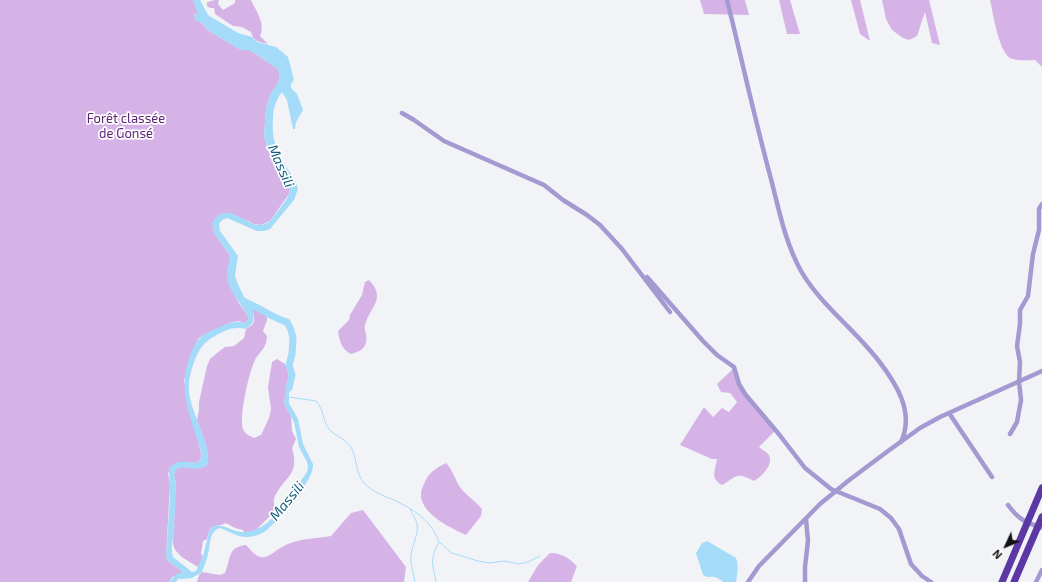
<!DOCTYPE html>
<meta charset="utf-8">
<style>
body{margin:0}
#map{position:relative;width:1042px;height:582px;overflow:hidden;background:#f2f3f7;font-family:"Exo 2",sans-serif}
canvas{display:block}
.north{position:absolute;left:986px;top:526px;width:40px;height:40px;-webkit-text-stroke:3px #fff;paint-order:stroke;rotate:226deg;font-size:11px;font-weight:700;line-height:16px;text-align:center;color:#111113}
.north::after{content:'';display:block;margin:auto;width:14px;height:18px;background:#111113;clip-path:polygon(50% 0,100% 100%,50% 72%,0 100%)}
</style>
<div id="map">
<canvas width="1042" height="582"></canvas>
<div class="north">N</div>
</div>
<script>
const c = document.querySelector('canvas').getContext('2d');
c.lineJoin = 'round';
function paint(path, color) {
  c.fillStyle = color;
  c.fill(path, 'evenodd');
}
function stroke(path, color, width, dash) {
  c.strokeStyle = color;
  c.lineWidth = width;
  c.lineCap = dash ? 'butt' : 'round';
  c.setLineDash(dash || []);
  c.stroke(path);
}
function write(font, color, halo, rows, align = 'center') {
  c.font = font + ' "Exo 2",sans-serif';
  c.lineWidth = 3.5;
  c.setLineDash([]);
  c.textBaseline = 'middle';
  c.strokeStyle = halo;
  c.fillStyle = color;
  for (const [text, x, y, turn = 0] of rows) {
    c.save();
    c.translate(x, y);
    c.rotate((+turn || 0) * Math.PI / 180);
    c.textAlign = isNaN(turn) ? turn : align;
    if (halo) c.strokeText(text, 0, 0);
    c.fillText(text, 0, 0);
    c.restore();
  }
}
paint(new Path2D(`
 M 0,0 L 193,0 L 199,15 L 193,14 L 209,31 L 241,50 L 249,50 L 256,54 L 278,69 L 280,77 L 278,83 L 270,95 L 266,109 L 264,136 L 269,153 L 288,185 L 290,189 L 289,194 L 270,221 L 261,225 L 254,224 L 248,221 L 222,213 L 214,233 L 229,254 L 230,258 L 228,281 L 238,302 L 248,316 L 248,320 L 245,323 L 239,321 L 232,322 L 202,336 L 198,339 L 190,358 L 184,381 L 202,457 L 197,463 L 180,462 L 168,473 L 170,485 L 166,557 L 169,562 L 184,572 L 172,577 L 169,582 L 0,582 Z
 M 215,0 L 219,0 L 218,4 L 223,10 L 235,3 L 235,0 L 251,0 C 256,11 266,24 260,36 L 268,44 C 259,42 253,41 251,32 L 242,27 L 233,26 L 215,14 L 214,8 L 210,8 L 207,6 L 207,2 Z
 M 700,0 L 745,0 L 749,15 L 704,14 Z
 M 779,0 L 790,0 L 800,34 L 787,34 Z
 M 851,0 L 860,0 L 870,41 L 860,34 Z
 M 882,0 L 929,0 L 940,45 L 932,43 L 925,12 L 917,36 L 909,40 L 903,38 L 892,30 L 886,19 Z
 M 990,0 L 1042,0 L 1042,67 L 1035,60 C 1028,60 1019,61 1012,59 C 999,55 993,13 990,0 Z
 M 369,280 C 387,299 370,306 365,325 C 364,328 365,331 366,334 C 368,347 362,351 351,354 C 342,350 339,340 338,331 L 349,320 L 350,315 L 362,295 L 365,282 Z
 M 253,310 L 259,310 L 267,317 L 267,320 L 263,331 L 267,336 C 267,346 262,350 256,358 C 250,368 237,421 244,431 C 246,435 251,436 254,438 L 261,435 L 269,418 L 271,409 L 268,387 L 272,362 L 277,359 L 285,364 L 288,373 L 289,380 L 284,403 L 291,416 L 292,431 L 296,439 L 292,448 C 300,475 285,476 275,496 C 272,502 276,506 274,512 L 255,531 L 244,533 L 243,530 L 235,528 L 226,523 C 213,529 212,521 207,539 L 203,541 L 201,554 L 203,556 L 198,567 C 189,561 172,554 173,541 C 173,534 175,529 174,522 L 176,484 L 174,475 L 175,471 L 177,468 L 181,467 L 194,468 L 206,466 L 208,462 L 206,445 L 197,420 L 199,410 L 199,402 L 207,366 L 210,359 L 217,353 L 225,347 L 234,346 L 244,338 L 246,329 L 252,325 L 254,321 Z
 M 734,368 C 742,393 760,410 777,429 L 759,447 C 762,450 767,452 769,455 C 774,465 761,477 754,481 C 735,471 737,477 722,485 C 710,478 715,471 717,459 L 712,459 L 680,445 L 704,407 L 713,417 L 722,408 L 729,412 L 737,402 L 730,393 L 721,392 L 717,384 Z
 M 446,463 C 454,471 455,482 463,491 C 469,497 476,502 482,509 L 481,516 L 466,535 C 451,528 419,513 421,493 C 421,490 423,486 424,484 C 428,473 436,468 446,463 Z
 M 363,510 L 406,567 L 404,582 L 197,582 L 199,575 L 202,572 L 220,575 L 225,573 C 231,559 227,547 246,545 C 250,549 254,555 260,557 C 269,559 275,550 282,547 C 298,538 314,539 331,536 L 351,513 Z
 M 550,553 C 561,552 570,559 577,566 L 571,582 L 528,582 L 538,565 Z`), '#d5b3e7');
paint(new Path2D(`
 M 193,0 L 200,0 L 208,15 L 238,33 L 252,37 L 257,42 L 276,47 L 288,57 L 294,80 L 291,84 L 291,88 L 297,94 L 303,110 L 296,122 L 295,129 L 293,129 L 287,100 L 282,92 C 276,100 273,108 273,119 C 271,148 282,159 296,182 L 298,189 L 294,200 L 270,229 L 264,231 L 257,231 L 227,218 L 222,220 L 219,224 L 220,231 L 238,256 L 235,275 L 237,282 L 244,297 L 250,301 L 255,306 L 253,310 C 254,320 254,323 246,329 C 233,326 226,330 215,336 C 203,342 199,350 194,362 C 191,371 188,381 189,392 C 190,410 212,448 208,462 C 203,477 181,461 175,471 C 173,475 176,481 176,486 C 176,498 175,510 174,522 C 176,534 169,546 173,557 L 192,572 L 196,571 L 203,556 L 209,532 L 213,526 C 223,523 232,532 243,532 C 270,534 293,491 307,472 L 308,466 L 307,462 L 299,447 L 294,422 L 284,403 L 289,380 L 293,379 L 289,391 L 289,403 L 298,419 L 303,444 L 313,464 C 315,479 280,518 268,529 C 265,532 259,535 254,536 C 238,540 232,531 219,528 C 208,534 211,544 208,554 C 207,560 204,566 202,572 L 192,578 L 178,579 L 176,582 L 169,582 L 176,574 L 184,572 L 169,562 L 166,557 L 170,498 L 169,469 C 175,459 187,462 197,463 L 202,457 C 201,449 198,441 195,433 C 187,406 179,385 190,356 C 196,341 198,337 213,330 C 223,326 234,319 245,323 L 248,320 L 248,316 C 241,303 226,289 227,273 C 227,266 231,261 229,254 L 214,233 L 212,223 C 229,194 251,238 270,221 C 273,218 275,214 278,211 C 283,204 289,198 290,189 L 269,153 L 264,136 L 266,109 L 270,95 L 278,83 L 280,77 L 278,69 L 256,54 L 249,50 L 241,50 L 209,31 L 201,22 L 196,21 L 193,14 L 198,15 Z
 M 707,541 L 736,558 C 739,565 737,575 736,582 L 723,582 C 718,577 714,576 707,577 L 703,575 L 696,553 L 702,543 Z`), '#a4dbf9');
stroke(new Path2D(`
 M 289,397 L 316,401 C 324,409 323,422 329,429 C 336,437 347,439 352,449 C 357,460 356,474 364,483 C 374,494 389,497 402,504 C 419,513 433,524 439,542 C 429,561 433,563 436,582
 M 410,509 C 412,514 416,519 417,524 C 419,535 411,546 411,557 C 410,565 414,574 415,582
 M 439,542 L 452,553 L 478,561 L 489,563 L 504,561 L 519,564 L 528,562 L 540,556`), '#a4dbf9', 1);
stroke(new Path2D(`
 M 247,303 C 261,308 272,318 287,322 L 291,330 L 293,338 L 292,354 L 289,365 L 292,375 L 289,388`), '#a4dbf9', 7);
stroke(new Path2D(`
 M 727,0 C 742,60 755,120 771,179 C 779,210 785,242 801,271 C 820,304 854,329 878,360 C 896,383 915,412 901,442
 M 402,113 L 414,120 L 444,141 L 544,185 L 563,200 L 587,215 L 600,225 L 622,249 L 670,312
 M 647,277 L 703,341 L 717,355 L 734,367 L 739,384 L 745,394 L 778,433 L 805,468 L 831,489 L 880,509 L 891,518 L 899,529 L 911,564 L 922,576 L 931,582
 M 949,413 L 992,477
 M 1010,434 L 1017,422 L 1021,400 L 1019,382 L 1020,362 L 1017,346 L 1020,324 L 1020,310 L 1028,296 L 1033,254 L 1039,230 L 1039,209 L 1042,204
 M 1008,505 C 1019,520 1025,522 1042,528
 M 748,582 L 759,566 L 820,504 L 848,481 L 888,451 L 920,428 L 940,417 L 1042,371
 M 805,582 L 805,567 L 808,541 L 806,519
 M 1036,582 L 1042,570`), '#a499d0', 4.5);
stroke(new Path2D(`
 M 1002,582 L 1042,488
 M 1014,582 L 1042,517`), '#5c38a4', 7);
write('13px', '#5b1e75', '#fff', [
 ["Forêt classée",126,119],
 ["de Gonsé",126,134]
]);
write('italic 14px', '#0e5d7e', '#fff', [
 ["Massili",281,166,66],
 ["Massili",287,501,-51]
]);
</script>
